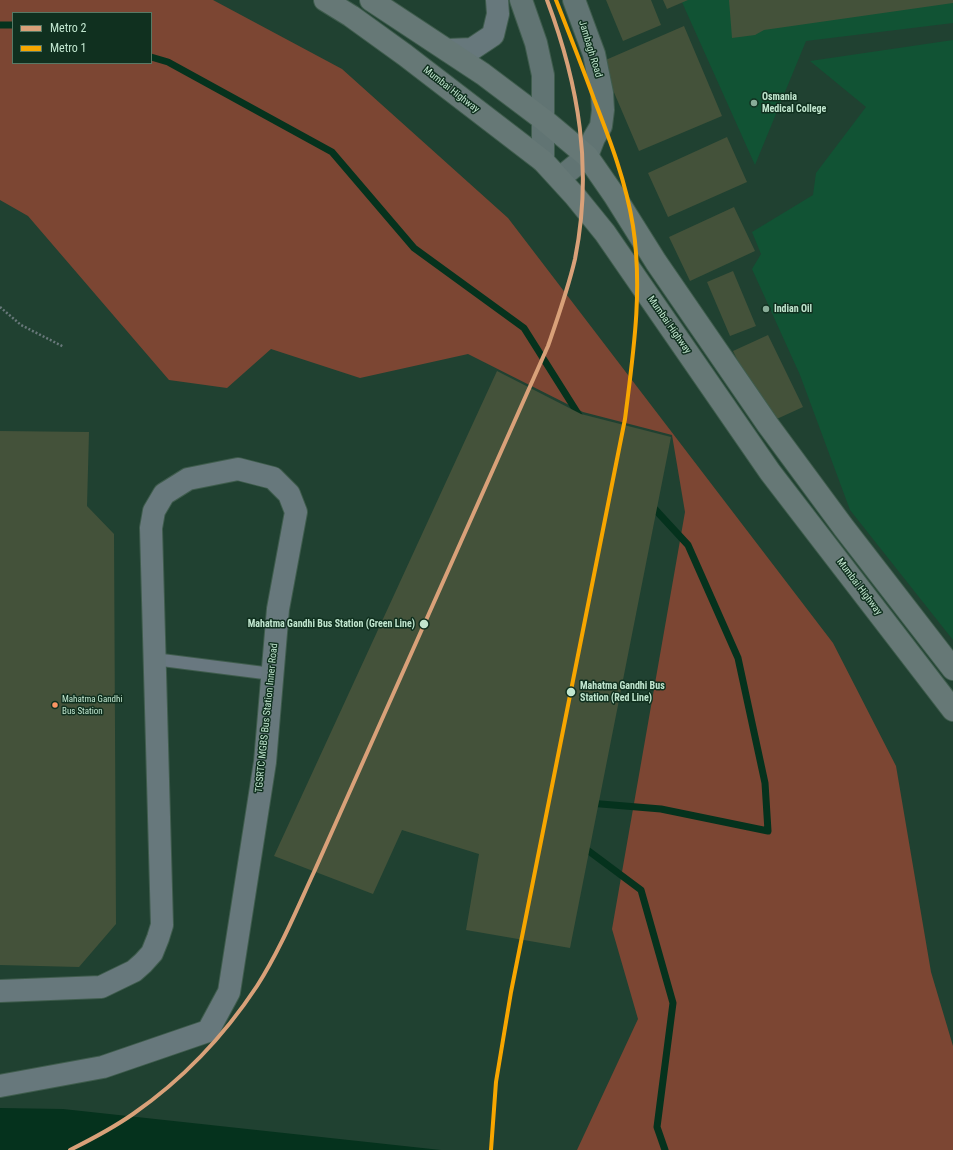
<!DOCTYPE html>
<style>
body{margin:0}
#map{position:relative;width:953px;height:1150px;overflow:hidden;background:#204131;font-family:"Roboto Condensed",sans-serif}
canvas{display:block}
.legend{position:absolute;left:12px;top:12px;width:140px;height:52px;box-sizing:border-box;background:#10301f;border:1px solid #577965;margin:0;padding:5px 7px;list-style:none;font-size:12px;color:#c1e6cf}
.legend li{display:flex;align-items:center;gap:8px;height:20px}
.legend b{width:20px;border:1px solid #577965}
</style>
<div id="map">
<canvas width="953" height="1150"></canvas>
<ul class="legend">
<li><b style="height:5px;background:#d9a179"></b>Metro 2</li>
<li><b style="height:5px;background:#f7a600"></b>Metro 1</li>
</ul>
</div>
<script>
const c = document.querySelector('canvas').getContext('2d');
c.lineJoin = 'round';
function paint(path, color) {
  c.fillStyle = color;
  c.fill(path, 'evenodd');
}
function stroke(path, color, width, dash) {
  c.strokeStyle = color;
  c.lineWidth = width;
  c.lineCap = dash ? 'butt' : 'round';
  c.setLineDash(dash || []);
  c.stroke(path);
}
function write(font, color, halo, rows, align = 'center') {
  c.font = font + ' "Roboto Condensed",sans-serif';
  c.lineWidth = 3;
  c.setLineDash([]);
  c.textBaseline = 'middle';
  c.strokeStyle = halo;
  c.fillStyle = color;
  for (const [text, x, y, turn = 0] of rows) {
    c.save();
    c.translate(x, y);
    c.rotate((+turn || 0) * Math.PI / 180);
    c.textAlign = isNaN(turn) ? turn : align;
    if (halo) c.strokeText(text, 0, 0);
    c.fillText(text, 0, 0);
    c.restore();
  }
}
paint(new Path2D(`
 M 681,0 L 953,0 L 953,23 L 806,41 L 755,165 Z
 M 953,40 L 953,640 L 850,510 L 800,375 L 752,269 L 761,254 L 752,232 L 813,195 L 816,173 L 866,107 L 810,61 Z`), '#115334');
paint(new Path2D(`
 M 0,0 L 213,0 L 342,69 L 508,218 L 833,643 L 896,766 L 931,972 L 953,1046 L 953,1150 L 577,1150 L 638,1019 L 612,929 L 685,512 L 672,435 L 583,412 L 468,354 L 360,378 L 271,349 L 227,388 L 169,380 L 28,216 L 0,200 ZM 13,13 L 151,13 L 151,63 L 13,63 Z`), '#7c4633');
paint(new Path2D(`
 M 0,1108 L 63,1109 L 441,1150 L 0,1150 Z`), '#05321d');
stroke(new Path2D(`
 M 0,25 L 13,25
 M 151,57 L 168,62 L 332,152 L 414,248 L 524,328 L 582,420
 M 589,803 L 661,809 L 768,831 L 765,783 L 738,658 L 688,545 L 651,505
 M 586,843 L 586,849 L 641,890 L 673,1003 L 657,1127 L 665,1150`), '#05321d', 7);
paint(new Path2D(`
 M 606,0 L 651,0 L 661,25 L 623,41 Z
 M 663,0 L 688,0 L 667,9 Z
 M 729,0 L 953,0 L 953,3 L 764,30 L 755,35 L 732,38 Z
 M 684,26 L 722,116 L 639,151 L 601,62 Z
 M 727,137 L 747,182 L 668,217 L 648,173 Z
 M 734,207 L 755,251 L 690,281 L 669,237 Z
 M 733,271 L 756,326 L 730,336 L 707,282 Z
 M 768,335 L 803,407 L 768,423 L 733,351 Z
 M 497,371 L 581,414 L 671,437 L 570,948 L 466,930 L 479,854 L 402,830 L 373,894 L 274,856 Z
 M 0,431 L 89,432 L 87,506 L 114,534 L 116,924 L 79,967 L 0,965 Z`), '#44523a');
const lane = new Path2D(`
 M 154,659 L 272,674`);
const secondary = new Path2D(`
 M 447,50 L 472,49 L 493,35 L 498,14 L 497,0
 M 0,991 L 101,987 L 134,971 L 143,963 L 152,953 L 158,938 L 162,925 L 151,528 L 154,511 L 164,494 L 188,479 L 238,469 L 273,478 L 289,494 L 296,512 L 278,609 L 265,762 L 229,992 L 208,1031 L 103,1067 L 0,1086`);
const primary = new Path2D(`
 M 521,0 L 536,43 L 543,75 L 543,161
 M 560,178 L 587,156 L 594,138 L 601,126 L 603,110 L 602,93 L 594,54 L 574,0`);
const highway = new Path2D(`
 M 325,0 L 351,16 L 405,55 L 543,161 L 575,196 L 605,233 L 770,472 L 953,710
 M 371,0 L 483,74 L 544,120 L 587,156 L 614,195 L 656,262 L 768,425 L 844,528 L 953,669`);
stroke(lane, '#3f5c4d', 14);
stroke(secondary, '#3f5c4d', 24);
stroke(primary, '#3f5c4d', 24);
stroke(highway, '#3f5c4d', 24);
stroke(new Path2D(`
 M 0,307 L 21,325 L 64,347`), '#68787a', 2.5, [2, 2]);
stroke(lane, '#697880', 12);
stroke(secondary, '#67787c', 22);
stroke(primary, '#617473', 22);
stroke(highway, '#667876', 22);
stroke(new Path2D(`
 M 70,1150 C 92,1139 113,1128 133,1114 C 182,1080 224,1036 257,986 C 280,950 296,911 314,872 L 548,346 C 558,317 568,289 575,259 C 593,169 579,85 547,0`), '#d9a179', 4);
stroke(new Path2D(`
 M 491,1150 L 496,1082 L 511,992 L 625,419 C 633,355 643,291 633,226 C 626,182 610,140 594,99 C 582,66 569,33 556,0`), '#f7a600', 4);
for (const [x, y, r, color] of [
 [754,103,4,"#89ac98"],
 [766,309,4,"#89ac98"],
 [424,624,5,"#c1e6cf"],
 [571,692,5,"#c1e6cf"],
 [55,705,3.5,"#fb9564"]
]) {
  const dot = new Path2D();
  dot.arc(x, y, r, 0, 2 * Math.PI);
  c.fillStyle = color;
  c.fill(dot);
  stroke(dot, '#10301f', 1.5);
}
write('9px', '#c1e6cf', '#10301f', [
 ["Mahatma Gandhi",62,700],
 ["Bus Station",62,712]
], 'left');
write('10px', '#c1e6cf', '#10301f', [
 ["Jambagh Road",590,49,73],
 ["Mumbai Highway",451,90,38],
 ["Mumbai Highway",669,325,55],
 ["Mumbai Highway",859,587,53],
 ["TGSRTC MGBS Bus Station Inner Road",267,718,-84]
]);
write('bold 10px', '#c1e6cf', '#10301f', [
 ["Osmania",762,97],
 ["Medical College",762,109],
 ["Indian Oil",774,309]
], 'left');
write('bold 10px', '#c1e6cf', '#10301f', [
 ["Mahatma Gandhi Bus Station (Green Line)",415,624],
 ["Mahatma Gandhi Bus",580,686,"left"],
 ["Station (Red Line)",580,698,"left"]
], 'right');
</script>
